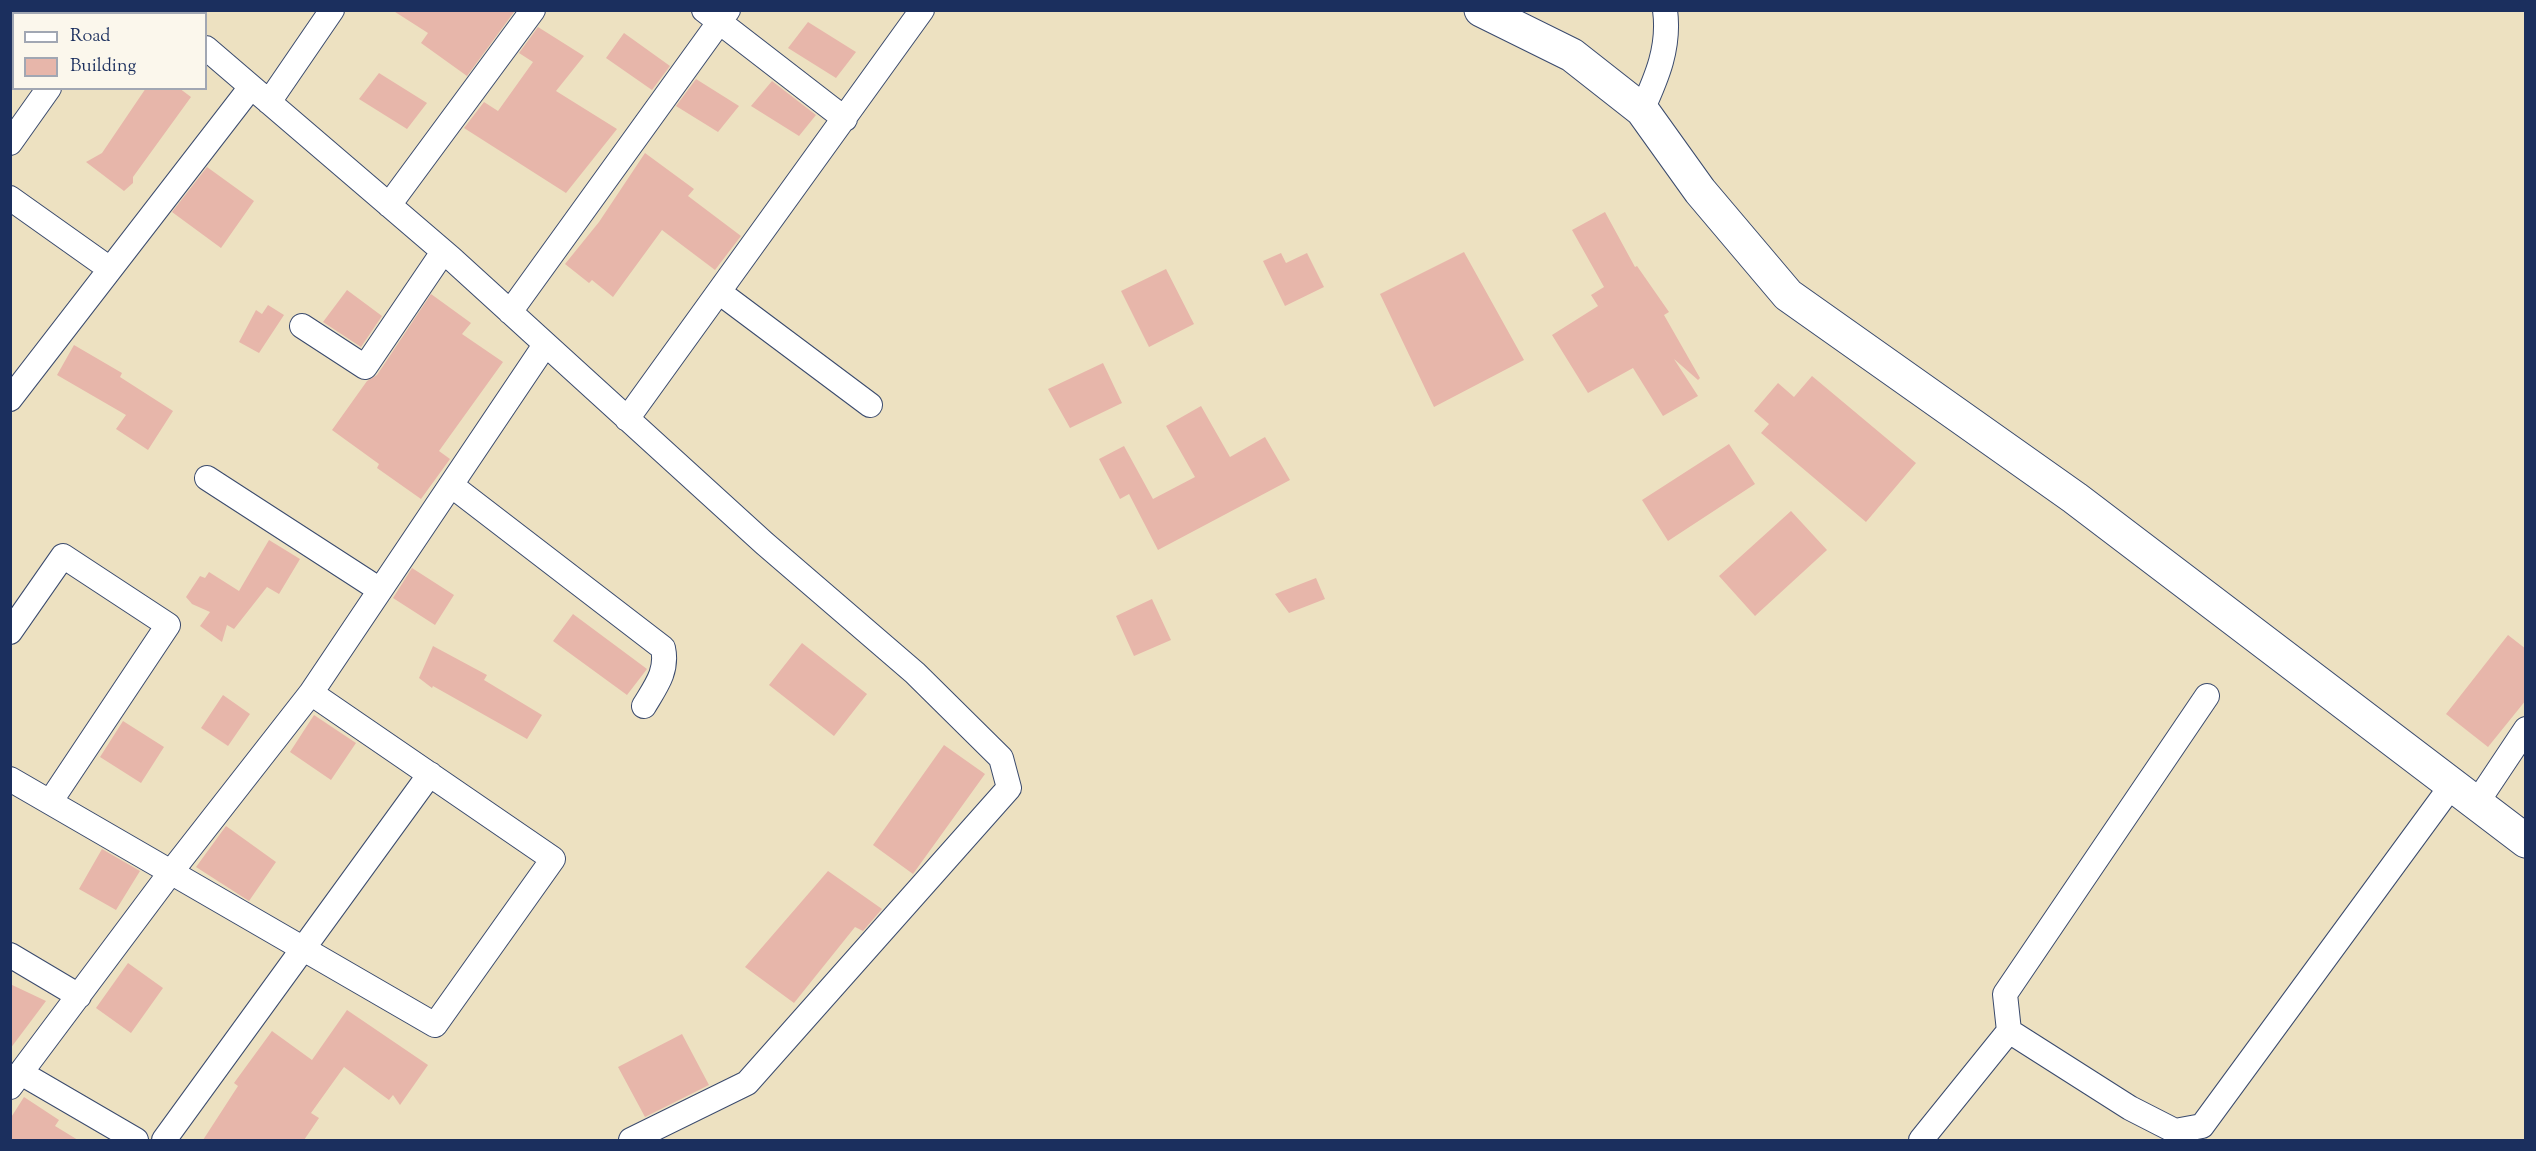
<!DOCTYPE html>
<style>
body{margin:0}
#map{position:relative;width:2536px;height:1151px;overflow:hidden;background:#ede1c1;font-family:"Sorts Mill Goudy",serif}
canvas{display:block}
.frame{position:absolute;inset:0;border:12px solid #1b2f5e;pointer-events:none}
.legend{position:absolute;left:12px;top:12px;width:195px;height:78px;box-sizing:border-box;background:#fbf7ec;border:2px solid #a1a7b3;margin:0;padding:8px 10px;list-style:none;font-size:18px;color:#1b2f5e}
.legend li{display:flex;align-items:center;gap:12px;height:30px}
.legend b{width:30px;border:2px solid #a1a7b3}
</style>
<div id="map">
<canvas width="2536" height="1151"></canvas>
<div class="frame"></div>
<ul class="legend">
<li><b style="height:8px;background:#fff"></b>Road</li>
<li><b style="height:16px;background:#e7b6aa"></b>Building</li>
</ul>
</div>
<script>
const c = document.querySelector('canvas').getContext('2d');
c.lineJoin = 'round';
function paint(path, color) {
  c.fillStyle = color;
  c.fill(path, 'evenodd');
}
function stroke(path, color, width, dash) {
  c.strokeStyle = color;
  c.lineWidth = width;
  c.lineCap = dash ? 'butt' : 'round';
  c.setLineDash(dash || []);
  c.stroke(path);
}
paint(new Path2D(`
 M 392,10 L 512,10 L 514,12 L 467,76 L 421,43 L 428,33 Z
 M 808,22 L 856,52 L 836,78 L 788,48 Z
 M 538,27 L 584,56 L 556,91 L 617,129 L 566,193 L 464,128 L 484,102 L 498,111 L 533,62 L 519,53 Z
 M 624,33 L 670,66 L 652,90 L 606,58 Z
 M 379,73 L 427,103 L 407,129 L 359,99 Z
 M 696,79 L 739,106 L 718,132 L 676,106 Z
 M 772,81 L 816,115 L 799,136 L 751,106 Z
 M 146,88 L 179,88 L 191,97 L 133,177 L 133,183 L 124,191 L 86,162 L 102,153 Z
 M 645,153 L 694,189 L 688,196 L 741,236 L 715,270 L 662,230 L 613,297 L 592,280 L 589,283 L 565,264 L 599,222 Z
 M 207,167 L 254,201 L 221,248 L 172,212 Z
 M 1605,212 L 1635,267 L 1637,266 L 1669,312 L 1664,315 L 1700,378 L 1698,380 L 1674,359 L 1698,396 L 1663,416 L 1633,368 L 1588,393 L 1552,335 L 1598,306 L 1591,295 L 1604,287 L 1572,230 Z
 M 1464,252 L 1524,360 L 1434,407 L 1380,294 Z
 M 1281,253 L 1286,263 L 1307,253 L 1324,287 L 1285,306 L 1263,261 Z
 M 1166,269 L 1194,324 L 1149,347 L 1121,291 Z
 M 347,290 L 382,316 L 361,347 L 323,322 Z
 M 431,294 L 471,323 L 462,334 L 503,362 L 439,451 L 450,459 L 421,499 L 377,468 L 379,464 L 332,430 L 367,381 L 377,375 Z
 M 268,305 L 284,315 L 259,353 L 239,342 L 256,310 L 262,314 Z
 M 74,345 L 122,373 L 120,377 L 173,411 L 148,450 L 116,429 L 126,415 L 57,375 Z
 M 1103,363 L 1122,403 L 1070,428 L 1048,389 Z
 M 1812,376 L 1916,463 L 1866,522 L 1761,433 L 1769,424 L 1754,411 L 1778,383 L 1794,397 Z
 M 1201,406 L 1230,457 L 1265,437 L 1290,480 L 1158,550 L 1129,494 L 1120,499 L 1099,459 L 1124,446 L 1153,499 L 1195,477 L 1166,426 Z
 M 1729,444 L 1755,484 L 1668,541 L 1642,500 Z
 M 1791,511 L 1827,550 L 1755,616 L 1719,576 Z
 M 269,540 L 300,559 L 279,594 L 267,587 L 234,629 L 227,625 L 222,642 L 200,626 L 210,612 L 192,604 L 186,597 L 200,576 L 205,578 L 209,572 L 239,591 Z
 M 412,568 L 454,595 L 435,625 L 393,598 Z
 M 1316,578 L 1325,599 L 1289,613 L 1275,594 Z
 M 1152,599 L 1171,640 L 1134,656 L 1116,616 Z
 M 573,614 L 647,669 L 627,695 L 553,641 Z
 M 2508,635 L 2526,649 L 2526,700 L 2488,747 L 2446,714 Z
 M 802,643 L 867,694 L 834,736 L 769,685 Z
 M 433,646 L 487,675 L 484,680 L 542,715 L 527,739 L 433,686 L 432,688 L 419,678 Z
 M 223,695 L 250,714 L 228,746 L 201,728 Z
 M 314,715 L 356,743 L 331,780 L 290,752 Z
 M 123,721 L 164,747 L 141,783 L 100,757 Z
 M 944,745 L 985,774 L 913,874 L 873,845 Z
 M 226,826 L 276,862 L 249,901 L 196,867 Z
 M 102,849 L 140,871 L 116,910 L 79,889 Z
 M 828,871 L 882,909 L 863,931 L 855,927 L 794,1003 L 745,967 Z
 M 128,963 L 163,988 L 131,1033 L 96,1008 Z
 M 10,984 L 46,1001 L 10,1049 Z
 M 347,1010 L 428,1065 L 400,1105 L 393,1095 L 389,1100 L 344,1067 L 311,1113 L 319,1118 L 304,1140 L 203,1140 L 238,1086 L 234,1083 L 272,1031 L 312,1060 Z
 M 682,1034 L 709,1085 L 645,1117 L 618,1067 Z
 M 24,1097 L 59,1120 L 55,1126 L 78,1140 L 10,1140 L 10,1119 Z`), '#e7b6aa');
const street = new Path2D(`
 M 162,10 L 166,14
 M 704,10 L 845,119
 M 101,14 L 103,10
 M 206,48 L 451,258 L 764,543 L 915,673 L 1001,758 L 1009,788 L 747,1083 L 631,1140
 M 269,102 L 332,10
 M 1642,110 C 1657,77 1670,47 1665,10
 M 10,143 L 49,88
 M 10,198 L 110,269
 M 389,205 L 533,10
 M 719,292 L 870,405
 M 510,312 L 728,10
 M 302,326 L 365,367 L 443,252
 M 10,399 L 251,87
 M 627,419 L 922,10
 M 207,478 L 380,590
 M 451,485 L 663,648 C 668,671 656,686 644,706
 M 10,632 L 63,556 L 168,625 L 50,802
 M 10,779 L 435,1025 L 553,859 L 311,693
 M 2476,804 L 2526,729
 M 10,955 L 79,996
 M 2009,1031 L 2005,994 L 2207,696
 M 21,1073 L 136,1140
 M 10,1087 L 171,872 L 311,693 L 545,345
 M 164,1140 L 430,774
 M 1921,1140 L 2009,1031 L 2130,1108 L 2175,1131 L 2202,1126 L 2452,785`);
const secondary = new Path2D(`
 M 1481,10 L 1572,55 L 1642,110 L 1700,191 L 1788,295 L 2075,498 L 2526,841`);
stroke(street, '#3a4a6d', 26);
stroke(secondary, '#3a4a6d', 35);
stroke(street, '#fff', 24);
stroke(secondary, '#fff', 33);
</script>
